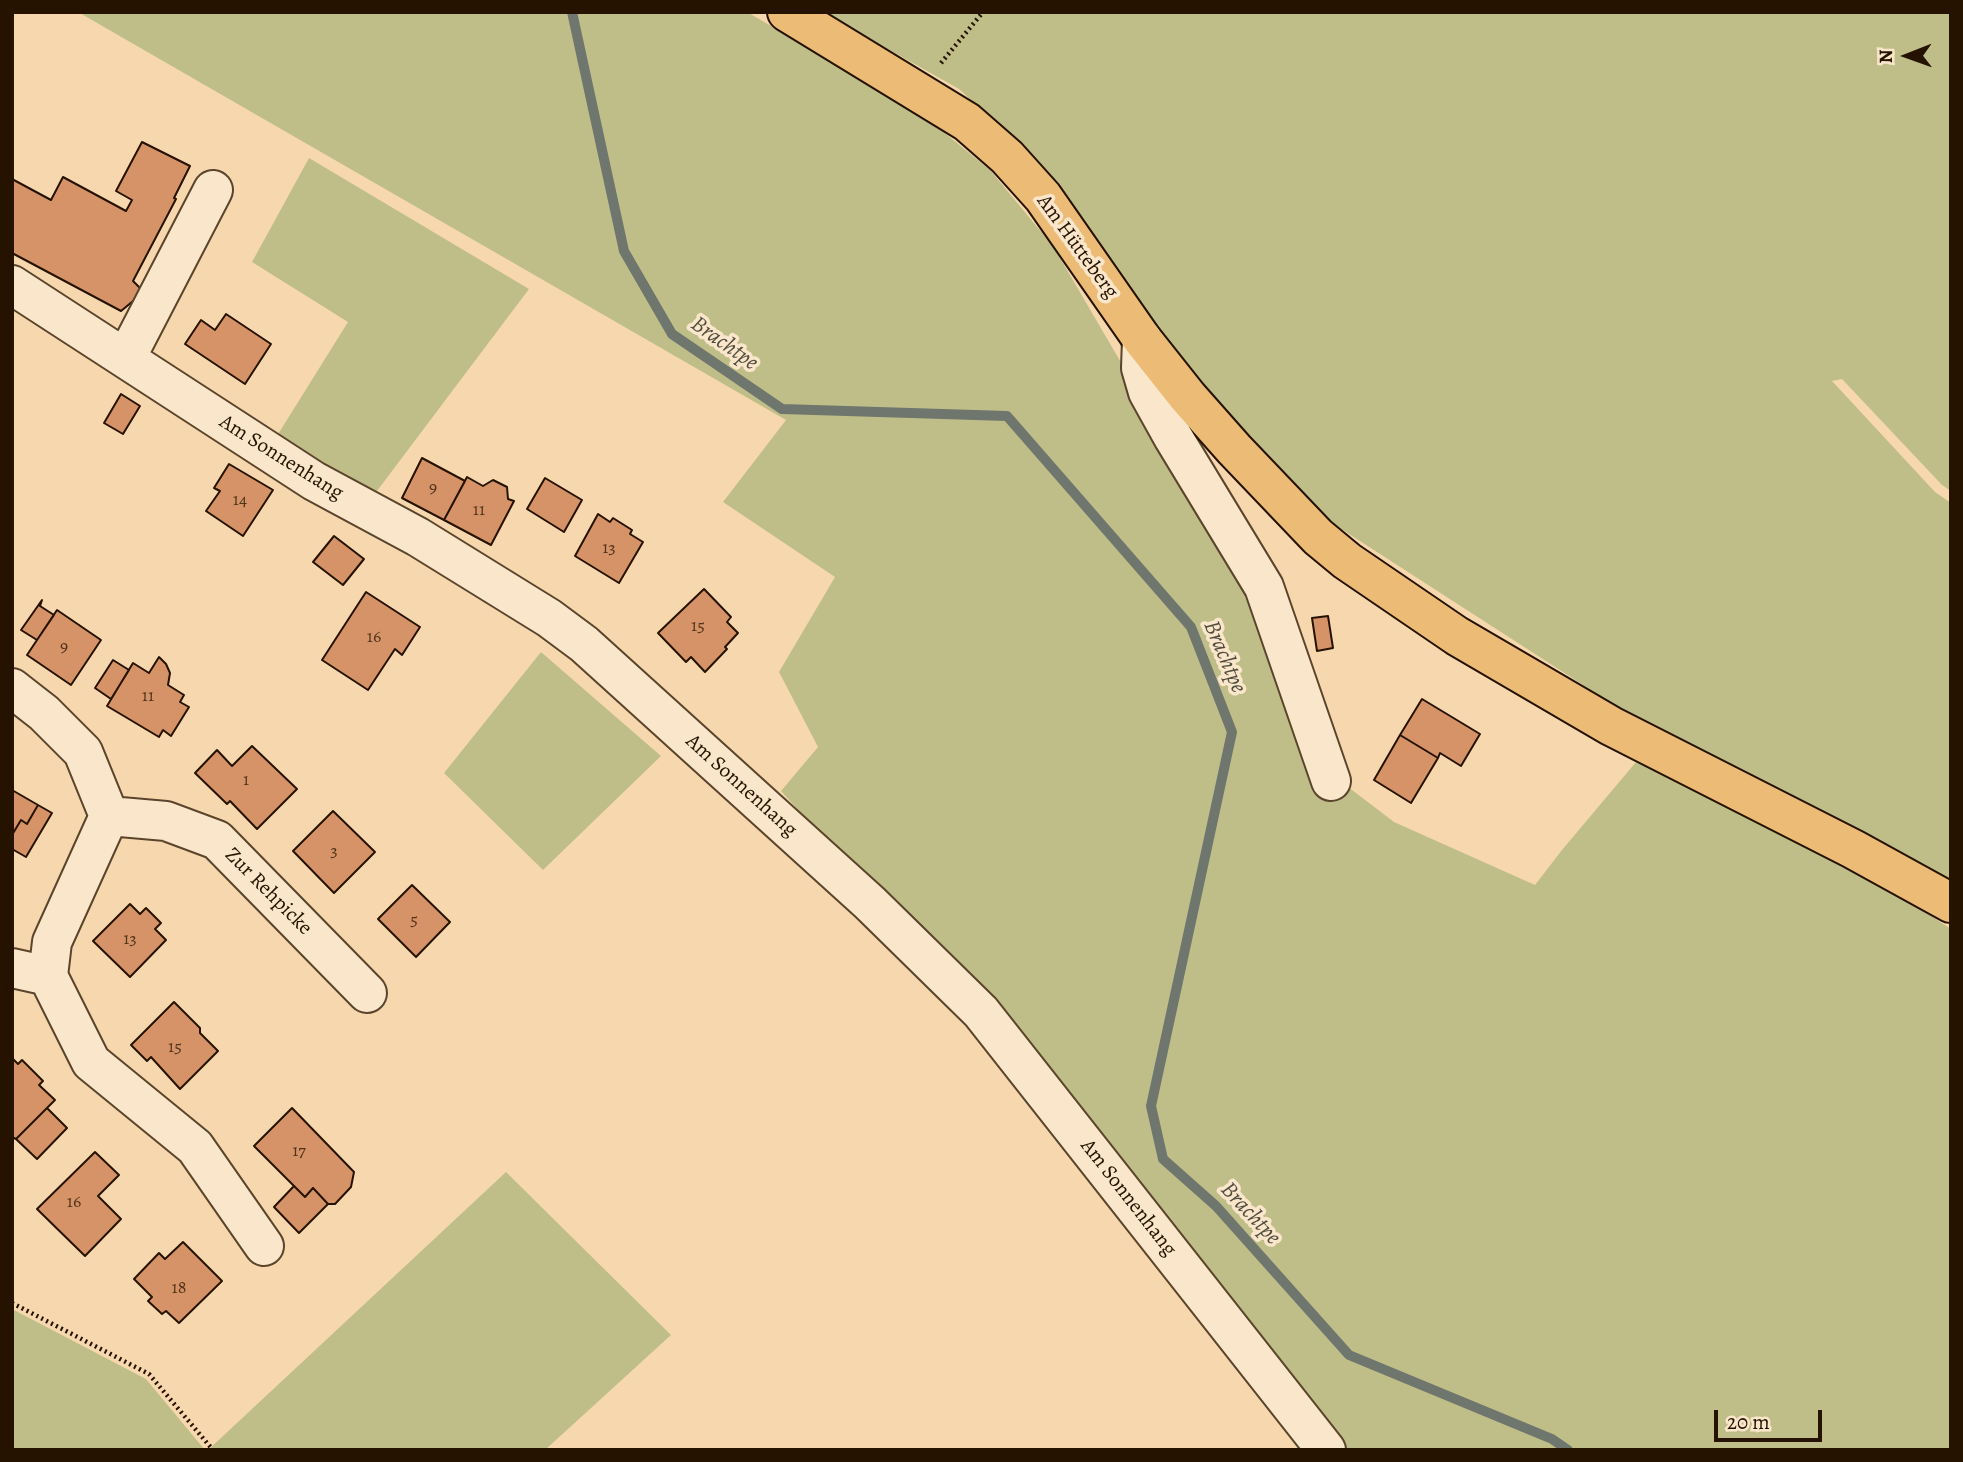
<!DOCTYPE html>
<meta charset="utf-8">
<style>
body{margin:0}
#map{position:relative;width:1963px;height:1462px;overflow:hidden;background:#f7d8ae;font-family:Alegreya,serif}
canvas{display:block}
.frame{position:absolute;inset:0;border:14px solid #251300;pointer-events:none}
.north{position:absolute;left:1872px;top:21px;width:70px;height:70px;-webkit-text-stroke:5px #fae6ca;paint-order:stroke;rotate:269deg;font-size:19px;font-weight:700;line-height:28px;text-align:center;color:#251300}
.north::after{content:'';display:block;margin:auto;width:24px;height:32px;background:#251300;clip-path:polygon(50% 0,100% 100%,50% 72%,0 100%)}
.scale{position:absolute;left:1714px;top:1410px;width:108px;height:32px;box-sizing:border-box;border:4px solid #251300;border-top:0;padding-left:9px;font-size:21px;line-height:24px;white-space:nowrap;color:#251300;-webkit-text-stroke:5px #fae6ca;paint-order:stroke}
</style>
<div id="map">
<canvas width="1963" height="1462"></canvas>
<div class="frame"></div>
<div class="north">N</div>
<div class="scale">20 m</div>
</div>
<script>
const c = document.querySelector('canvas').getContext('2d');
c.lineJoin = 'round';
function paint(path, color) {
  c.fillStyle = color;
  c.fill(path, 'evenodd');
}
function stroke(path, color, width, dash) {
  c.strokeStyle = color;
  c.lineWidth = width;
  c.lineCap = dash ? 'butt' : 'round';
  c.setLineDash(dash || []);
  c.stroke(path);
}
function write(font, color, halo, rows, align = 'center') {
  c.font = font + ' Alegreya,serif';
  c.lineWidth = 7;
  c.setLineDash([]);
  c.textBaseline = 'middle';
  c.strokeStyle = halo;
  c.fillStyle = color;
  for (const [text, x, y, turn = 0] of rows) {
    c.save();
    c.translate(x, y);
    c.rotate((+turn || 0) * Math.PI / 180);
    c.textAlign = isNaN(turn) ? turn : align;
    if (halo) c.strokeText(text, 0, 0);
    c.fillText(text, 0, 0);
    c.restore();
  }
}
paint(new Path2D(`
 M 78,12 L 747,12 L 918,111 L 990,170 L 1053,246 L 1252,587 L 1339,780 L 1394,822 L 1535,885 L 1562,850 L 1636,762 L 1851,864 L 1951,929 L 1951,1450 L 1338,1450 L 819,833 L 781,791 L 818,747 L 779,672 L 835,577 L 723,502 L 786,420 Z
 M 822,12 L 1951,12 L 1951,491 L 1942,485 L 1842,379 L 1832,381 L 1935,492 L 1951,503 L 1951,885 L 1865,833 L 1611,703 L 1332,523 L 1177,374 L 1016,142 L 959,89 Z
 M 309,158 L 529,289 L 374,495 L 275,439 L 348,322 L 252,262 Z
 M 541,652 L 661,756 L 543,870 L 444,773 Z
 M 506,1172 L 671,1335 L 545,1450 L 208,1450 Z
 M 12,1309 L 146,1379 L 205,1450 L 12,1450 Z`), '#c0be88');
stroke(new Path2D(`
 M 572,12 L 624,251 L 672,334 L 782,409 L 1007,416 L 1191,627 L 1232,732 L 1151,1106 L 1163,1159 L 1216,1206 L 1349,1355 L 1552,1439 L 1568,1450`), '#6f766d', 10);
const building = new Path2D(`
 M 142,142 L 190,166 L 174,198 L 176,199 L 133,281 L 144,292 L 121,311 L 12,253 L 12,179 L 51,200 L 63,177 L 126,211 L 132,200 L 116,191 Z
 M 226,314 L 271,344 L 245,384 L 185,344 L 201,320 L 215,330 Z
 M 121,394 L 140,406 L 123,434 L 104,423 Z
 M 422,458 L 465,481 L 444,520 L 402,498 Z
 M 229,464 L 273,490 L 243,536 L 206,511 L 220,491 L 214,488 Z
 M 467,477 L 483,486 L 493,480 L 507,487 L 508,499 L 514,501 L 491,545 L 444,520 Z
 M 545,478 L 582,500 L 564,532 L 527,509 Z
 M 598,514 L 610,522 L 613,518 L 632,530 L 630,534 L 643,542 L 619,583 L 575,556 Z
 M 334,536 L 364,559 L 343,585 L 313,562 Z
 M 704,589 L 731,617 L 727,622 L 738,633 L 725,647 L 727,649 L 705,672 L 691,657 L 686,662 L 658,633 Z
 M 366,592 L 420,627 L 402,655 L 395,649 L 368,690 L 322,660 Z
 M 42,600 L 40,606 L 54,615 L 37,640 L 21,630 Z
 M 57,610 L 101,640 L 71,685 L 27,655 Z
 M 1328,616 L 1333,648 L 1317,651 L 1312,618 Z
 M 159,657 L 166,664 L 170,673 L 168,685 L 184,695 L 180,702 L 189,707 L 171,736 L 163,730 L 159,737 L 107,706 L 133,663 L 149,673 Z
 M 113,660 L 129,670 L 111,699 L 95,688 Z
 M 1422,699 L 1480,734 L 1461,766 L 1440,753 L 1438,758 L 1400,735 Z
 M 1400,735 L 1438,758 L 1411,803 L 1374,780 Z
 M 252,746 L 297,789 L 257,829 L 230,801 L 227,804 L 195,773 L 217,750 L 232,766 Z
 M 12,790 L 38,805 L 27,824 L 21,820 L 12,835 Z
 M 38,805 L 52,813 L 26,857 L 12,849 L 12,835 L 21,820 L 27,824 Z
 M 333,811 L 375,852 L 334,893 L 293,851 Z
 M 412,885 L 450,922 L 416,957 L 378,919 Z
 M 130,904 L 140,914 L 146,908 L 161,923 L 155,929 L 166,940 L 130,977 L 93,941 Z
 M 174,1002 L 200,1028 L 200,1033 L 218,1051 L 180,1089 L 151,1057 L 147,1061 L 131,1045 Z
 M 12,1058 L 18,1064 L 22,1060 L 43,1081 L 39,1085 L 55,1100 L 16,1139 L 12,1137 Z
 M 47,1108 L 67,1128 L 37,1159 L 16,1139 Z
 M 292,1108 L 354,1172 L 351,1187 L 335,1204 L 328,1204 L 313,1188 L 305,1197 L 254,1146 Z
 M 95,1152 L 119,1175 L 98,1196 L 121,1219 L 85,1256 L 37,1209 Z
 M 294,1186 L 305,1197 L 313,1188 L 328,1204 L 299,1233 L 274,1207 Z
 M 183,1242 L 222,1281 L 179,1323 L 166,1311 L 162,1314 L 148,1301 L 152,1297 L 134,1279 L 159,1253 L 165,1259 Z`);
paint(building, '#d69367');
stroke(building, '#251300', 2);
const minor = new Path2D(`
 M 12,285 L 314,481 L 418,537 L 549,618 L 584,644 L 870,903 L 981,1012 L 1326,1450
 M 1142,339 L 1141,368 L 1148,392 L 1173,437 L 1264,587 L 1331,781
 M 126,358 L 213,190
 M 12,688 L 44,713 L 83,752 L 109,816 L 52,942 L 48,976 L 91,1062 L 195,1147 L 264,1246
 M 109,816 L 166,821 L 217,840 L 367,993
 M 12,968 L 48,976`);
const major = new Path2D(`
 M 787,12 L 967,122 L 1007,157 L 1043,197 L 1142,339 L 1188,397 L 1234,449 L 1318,537 L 1347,561 L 1457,636 L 1611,726 L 1853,849 L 1951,903`);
stroke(minor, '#5a442c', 42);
stroke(major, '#251300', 42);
stroke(new Path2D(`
 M 941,63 L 983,12
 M 12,1303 L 149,1374 L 213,1450`), '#251300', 4.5, [2, 3.5]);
stroke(minor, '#fae6ca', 38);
stroke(major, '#ecbc77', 38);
write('18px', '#51331a', null, [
 ["9",433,489],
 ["14",240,501],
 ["11",479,511],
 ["13",609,549],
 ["15",698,627],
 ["16",374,638],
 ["9",64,648],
 ["11",148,697],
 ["1",246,781],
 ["3",334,852],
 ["5",414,921],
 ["13",130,940],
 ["15",175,1048],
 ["17",299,1152],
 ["16",74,1203],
 ["18",179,1289]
]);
write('21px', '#251300', '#fae6ca', [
 ["Am Hütteberg",1077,247,54],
 ["Am Sonnenhang",281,458,32],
 ["Am Sonnenhang",741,786,42],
 ["Zur Rehpicke",268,892,45],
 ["Am Sonnenhang",1128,1198,52]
]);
write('italic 23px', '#504d3f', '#fae6ca', [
 ["Brachtpe",724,344,35],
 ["Brachtpe",1224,657,67],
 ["Brachtpe",1250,1214,47]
]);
</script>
